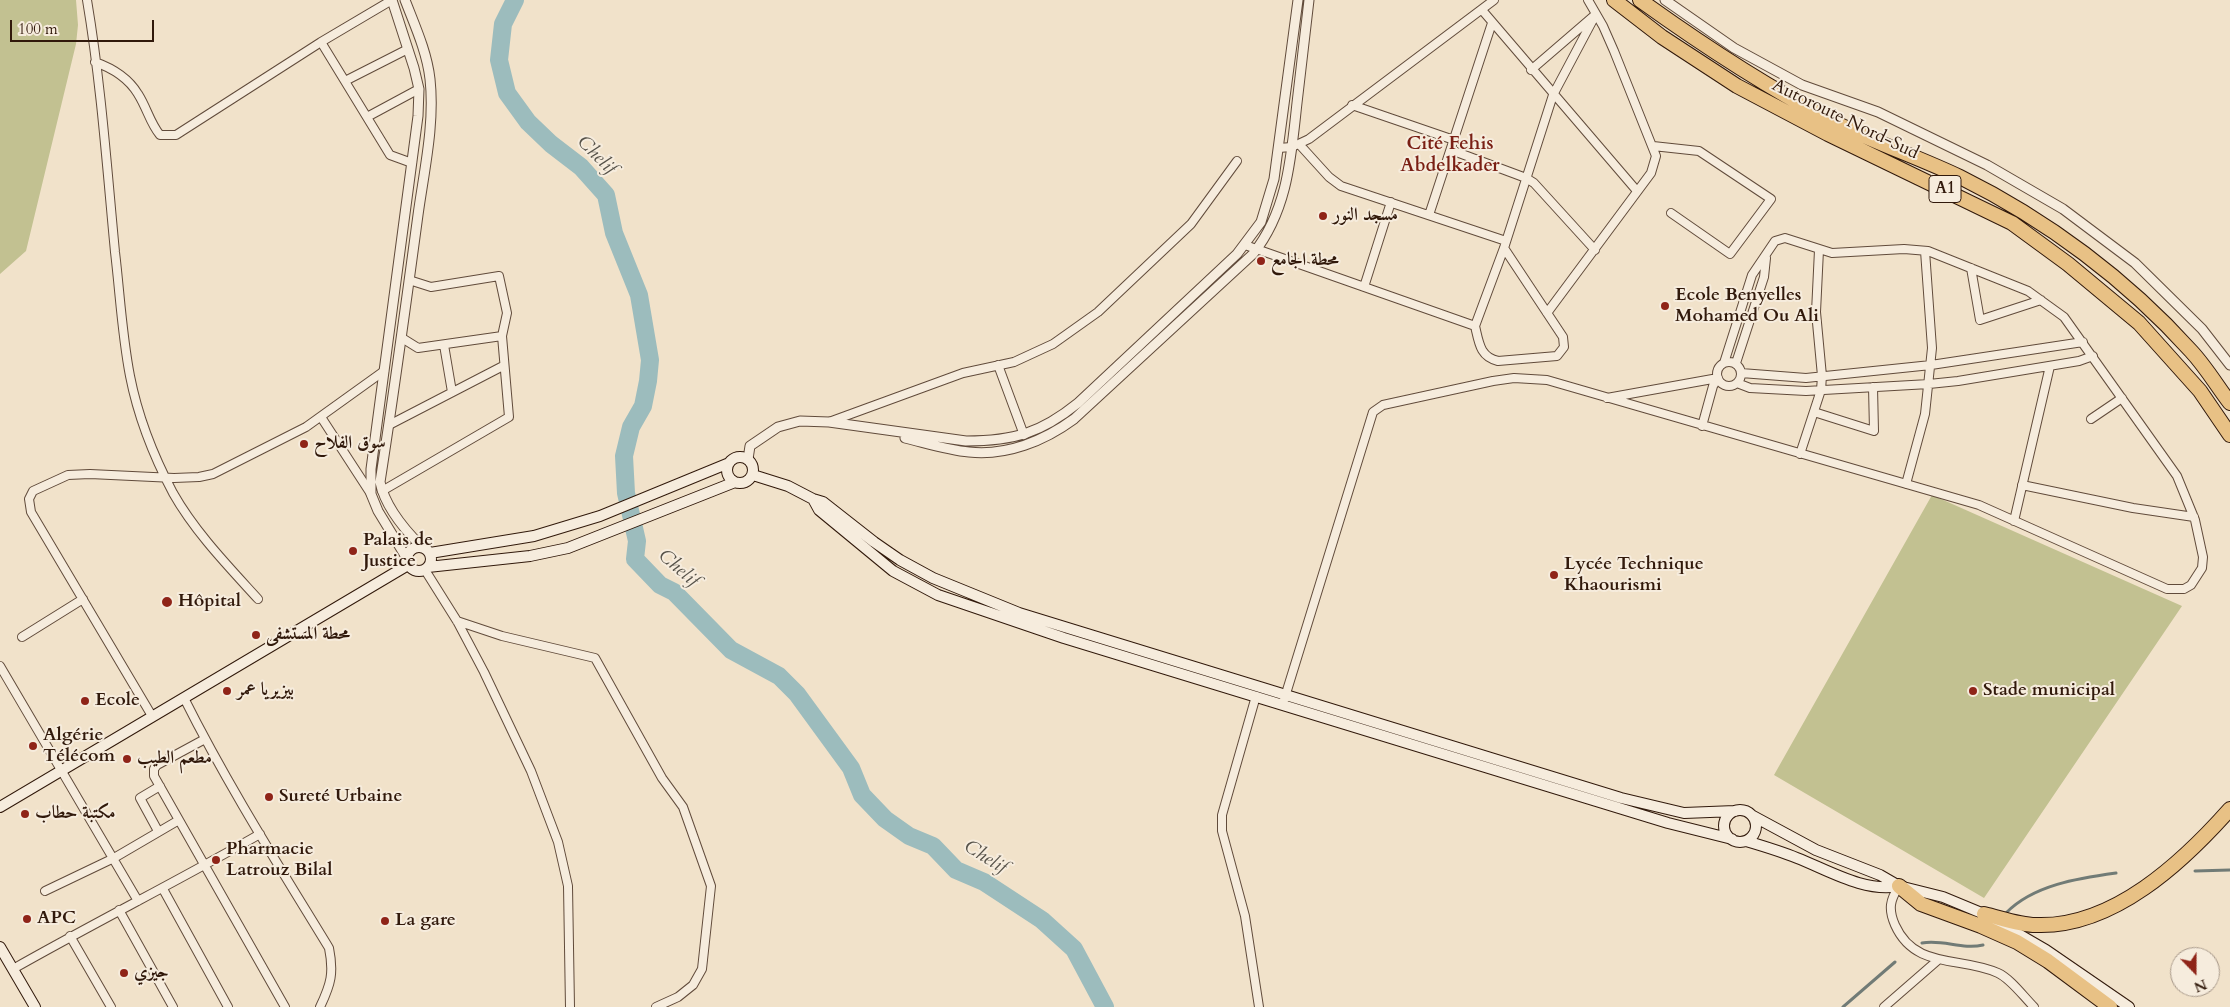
<!DOCTYPE html>
<meta charset="utf-8">
<style>
body{margin:0}
#map{position:relative;width:2230px;height:1007px;overflow:hidden;background:#f1e2ca;font-family:Cardo,serif}
canvas{display:block}
.north{position:absolute;left:2170px;top:947px;width:50px;height:50px;box-sizing:border-box;background:#f6ecdd;border:1px solid #a79889;border-radius:50%;rotate:158deg;font-size:14px;font-weight:700;line-height:20px;text-align:center;color:#31190b}
.north::after{content:'';display:block;margin:auto;width:18px;height:22px;background:#8f2418;clip-path:polygon(50% 0,100% 100%,50% 72%,0 100%)}
.scale{position:absolute;left:10px;top:20px;width:144px;height:22px;box-sizing:border-box;border:2px solid #31190b;border-top:0;padding-left:6px;font-size:15px;line-height:18px;white-space:nowrap;color:#31190b;-webkit-text-stroke:4px #f6ecdd;paint-order:stroke}
</style>
<div id="map">
<canvas width="2230" height="1007"></canvas>
<div class="north">N</div>
<div class="scale">100 m</div>
</div>
<script>
const c = document.querySelector('canvas').getContext('2d');
c.lineJoin = 'round';
function paint(path, color) {
  c.fillStyle = color;
  c.fill(path, 'evenodd');
}
function stroke(path, color, width, dash) {
  c.strokeStyle = color;
  c.lineWidth = width;
  c.lineCap = dash ? 'butt' : 'round';
  c.setLineDash(dash || []);
  c.stroke(path);
}
function write(font, color, halo, rows, align = 'center') {
  c.font = font + ' Cardo,Amiri,serif';
  c.lineWidth = 4;
  c.setLineDash([]);
  c.textBaseline = 'middle';
  c.strokeStyle = halo;
  c.fillStyle = color;
  for (const [text, x, y, turn = 0] of rows) {
    c.save();
    c.translate(x, y);
    c.rotate((+turn || 0) * Math.PI / 180);
    c.textAlign = isNaN(turn) ? turn : align;
    if (halo) c.strokeText(text, 0, 0);
    c.fillText(text, 0, 0);
    c.restore();
  }
}
paint(new Path2D(`
 M 0,0 L 76,0 L 78,25 L 76,44 L 26,251 L 0,274 Z
 M 1932,495 L 2182,606 L 1984,898 L 1774,775 Z`), '#c2c191');
stroke(new Path2D(`
 M 2195,871 L 2230,870
 M 2006,913 C 2033,885 2079,878 2116,873
 M 1922,943 C 1943,939 1962,950 1983,945
 M 1843,1007 L 1895,962`), '#717b76', 3);
stroke(new Path2D(`
 M 515,0 L 503,24 L 499,60 L 507,93 L 528,122 L 551,144 L 581,167 L 606,195 L 614,233 L 639,295 L 650,360 L 648,381 L 643,406 L 631,427 L 624,456 L 626,493 L 637,541 L 635,559 L 660,585 L 674,592 L 731,650 L 779,676 L 797,694 L 851,768 L 862,795 L 885,819 L 909,836 L 933,846 L 956,870 L 984,882 L 1042,920 L 1074,949 L 1105,1007`), '#9cbcbd', 18);
const minor = new Path2D(`
 M 87,0 C 101,83 107,168 115,252 C 120,294 122,335 130,376 C 138,417 154,457 173,493 C 195,532 228,566 258,599
 M 1482,10 L 1637,191
 M 321,42 L 390,155 L 412,163
 M 95,62 C 112,68 129,79 138,94 C 147,108 150,123 160,135 L 176,135 L 321,42 L 392,0
 M 345,81 L 408,49
 M 1352,105 L 1454,140
 M 367,117 L 419,89
 M 1299,144 L 1329,177 L 1341,186 L 1506,241
 M 1653,146 L 1699,151 L 1771,199 L 1730,254 L 1671,213
 M 1278,148 L 1292,147 L 1309,139 L 1494,0
 M 1451,150 L 1526,178 L 1534,183 L 1595,250
 M 1429,215 L 1492,23
 M 1245,245 L 1475,326 C 1479,343 1480,357 1498,361 L 1557,356 L 1564,347 L 1563,337 L 1504,248
 M 1971,268 L 1980,320 L 2041,300
 M 1364,287 L 1391,202
 M 1547,313 L 1651,173 L 1656,156 L 1614,51 L 1603,26 L 1588,0
 M 1475,326 L 1504,248 L 1553,95 L 1596,14 L 1531,70
 M 402,338 L 418,348 L 502,336
 M 444,345 L 452,392
 M1717 374a12 12 0 1 1 24 0a12 12 0 1 1-24 0Z
 M 1736,363 L 1764,277 L 1766,258
 M 998,365 L 1024,435
 M 1741,373 L 1806,378 L 1931,365 L 2083,342
 M 1737,383 L 1750,388 L 1806,391 L 1929,384 L 1958,381 L 2079,361 L 2093,356
 M 1607,398 L 1718,378
 M 1814,412 L 1874,431 L 1873,387
 M 321,417 L 371,494
 M 2091,419 L 2122,398
 M 829,422 L 963,373 L 1014,362 L 1053,344 L 1098,312 L 1191,224 L 1237,161
 M 389,425 L 503,366
 M 1702,426 L 1713,386 L 1718,378
 M 1800,454 L 1821,390 L 1822,376 L 1816,312 L 1819,250
 M 1906,484 L 1925,414 L 1932,348 L 1925,251
 M 2022,485 L 2133,508 L 2194,517
 M 382,491 L 509,417 L 502,336 L 507,313 L 499,276 L 431,287 L 409,280
 M 2014,521 L 2050,366
 M 425,570 L 457,621 L 484,672 L 531,771 L 558,842 L 568,886 L 570,1007
 M 457,621 L 502,636 L 595,658 L 662,778 L 683,807 L 711,886 L 702,969 L 693,985 L 678,997 L 656,1007
 M 22,637 L 83,599
 M 0,666 L 138,901
 M 1256,696 L 1222,815 L 1222,831 L 1245,916 L 1259,1007
 M 184,698 C 227,784 279,866 329,948 C 334,973 331,984 320,1007
 M 1284,700 L 1373,412 L 1383,405 L 1493,381 L 1514,378 L 1547,380 L 1979,505 L 2167,589 L 2184,589 L 2191,585 L 2202,568 L 2203,557 L 2195,520 L 2177,476 L 2064,317 L 2028,291 L 1928,251 L 1904,249 L 1832,253 L 1785,238 L 1775,241 L 1752,275 L 1724,363
 M 152,716 L 31,512 L 29,499 L 33,491 L 68,475 L 90,474 L 174,478 L 199,477 L 213,474 L 306,427 L 384,371
 M 205,739 L 157,765 L 154,769 L 154,776 L 285,1007
 M 158,831 L 140,798 L 160,786
 M 1899,886 C 1890,900 1888,909 1895,925 C 1915,970 1961,956 1998,973 C 2011,979 2023,996 2034,1007
 M 163,889 L 228,1007
 M 45,891 L 114,858 L 179,820
 M 119,910 L 173,1007
 M 70,936 L 111,1007
 M 13,969 C 94,923 178,881 260,834
 M 1884,1007 L 1938,960`);
const tertiary = new Path2D(`
 M 392,0 L 414,68 L 419,89 L 418,116 L 371,469 L 371,494 L 378,511 L 406,557
 M 405,0 C 415,26 427,52 430,79 C 435,124 424,171 418,215 C 406,304 394,393 380,482 C 385,506 404,529 421,546
 M 1665,0 L 1734,48 L 1802,85 L 1878,112 L 1987,165 L 2063,209 L 2135,263 L 2202,329 L 2230,365
 M 905,438 C 926,443 948,450 969,452 C 1007,456 1044,441 1074,419 L 1253,254 C 1288,210 1291,157 1297,103 C 1301,68 1305,34 1309,0
 M 748,459 L 750,446 L 778,427 L 800,421 L 829,422 L 966,441 C 1014,441 1041,433 1078,403 L 1237,254 L 1261,222 L 1274,179 L 1298,0`);
const secondary = new Path2D(`
 M727 470a13 13 0 1 1 26 0a13 13 0 1 1-26 0Z
 M 753,475 L 788,486 L 813,499 L 823,502 L 874,542 L 900,560 L 933,578 L 1019,613 L 1621,798 L 1684,813 L 1735,811
 M 813,499 L 819,510 L 893,571 L 938,595 L 1064,638 L 1668,823 L 1732,839
 M407 559a12 12 0 1 1 24 0a12 12 0 1 1-24 0Z
 M 430,553 L 534,536 L 600,516 L 729,463
 M 428,567 L 530,556 L 568,548 L 735,482
 M 0,807 L 408,565
 M1724 826a16 16 0 1 1 32 0a16 16 0 1 1-32 0Z
 M 1753,816 L 1816,850 L 1880,875 L 1899,886 L 1943,897 L 1984,914 L 2046,950 L 2129,1007
 M 1746,841 C 1763,846 1780,851 1797,858 C 1828,870 1865,893 1899,886
 M 0,947 L 35,1007`);
const motorway = new Path2D(`
 M 1614,0 L 1662,37 L 1737,86 L 1828,134 L 2012,223 L 2068,264 L 2139,323 L 2200,391 L 2230,435
 M 1640,0 C 1701,44 1765,86 1832,121 C 1873,142 1918,157 1960,177 C 2047,220 2127,280 2191,351 C 2206,367 2217,386 2230,403
 M 1899,886 L 1921,904 L 1981,926 L 2017,942 L 2048,961 L 2110,1007
 M 1984,914 C 2001,918 2019,925 2036,925 C 2113,928 2183,862 2230,809`);
stroke(minor, '#614b3b', 10);
stroke(tertiary, '#614b3b', 11);
stroke(secondary, '#31190b', 12);
stroke(motorway, '#31190b', 16);
stroke(minor, '#f6ecdd', 8);
stroke(tertiary, '#f6ecdd', 9);
stroke(secondary, '#f6ecdd', 10);
stroke(motorway, '#e8c185', 14);
for (const [x, y, r, color] of [
 [1323,216,5,"#8f2418"],
 [1261,261,5,"#8f2418"],
 [1665,306,5,"#8f2418"],
 [304,444,5,"#8f2418"],
 [353,551,5,"#8f2418"],
 [1554,575,5,"#8f2418"],
 [167,602,6,"#8f2418"],
 [256,635,5,"#8f2418"],
 [227,691,5,"#8f2418"],
 [1973,691,5,"#8f2418"],
 [85,701,5,"#8f2418"],
 [33,746,5,"#8f2418"],
 [127,759,5,"#8f2418"],
 [269,797,5,"#8f2418"],
 [25,814,5,"#8f2418"],
 [216,860,5,"#8f2418"],
 [27,919,5,"#8f2418"],
 [385,921,5,"#8f2418"],
 [124,973,5,"#8f2418"]
]) {
  const dot = new Path2D();
  dot.arc(x, y, r, 0, 2 * Math.PI);
  c.fillStyle = color;
  c.fill(dot);
  stroke(dot, '#f6ecdd', 2);
}
for (const [x, y, w] of [
 [1945,189,32]
]) {
  const box = new Path2D();
  box.roundRect(x - w / 2, y - 13.5, w, 27, 4);
  c.fillStyle = '#f6ecdd';
  c.fill(box);
  stroke(box, '#31190b', 1);
}
write('bold 16px', '#31190b', null, [
 ["A1",1945,189]
]);
write('18px', '#31190b', '#f6ecdd', [
 ["Autoroute Nord-Sud",1845,120,26]
]);
write('bold 18px', '#31190b', '#f6ecdd', [
 ["مسجد النور",1333,216],
 ["محطة الجامع",1271,261],
 ["Ecole Benyelles",1675,296],
 ["Mohamed Ou Ali",1675,317],
 ["سوق الفلاح",314,444],
 ["Palais de",363,541],
 ["Justice",363,562],
 ["Lycée Technique",1564,565],
 ["Khaourismi",1564,586],
 ["Hôpital",178,602],
 ["محطة المستشفى",266,635],
 ["بيزيريا عمر",237,691],
 ["Stade municipal",1983,691],
 ["Ecole",95,701],
 ["Algérie",43,736],
 ["Télécom",43,757],
 ["مطعم الطيب",137,759],
 ["Sureté Urbaine",279,797],
 ["مكتبة حطاب",35,814],
 ["Pharmacie",226,850],
 ["Latrouz Bilal",226,871],
 ["APC",37,919],
 ["La gare",395,921],
 ["جيزي",134,973]
], 'left');
write('bold 19px', '#7a1f14', '#f6ecdd', [
 ["Cité Fehis",1450,145],
 ["Abdelkader",1450,167]
]);
write('italic 19px', '#565249', '#f6ecdd', [
 ["Chelif",596,156,45],
 ["Chelif",678,569,41],
 ["Chelif",985,858,32]
]);
</script>
